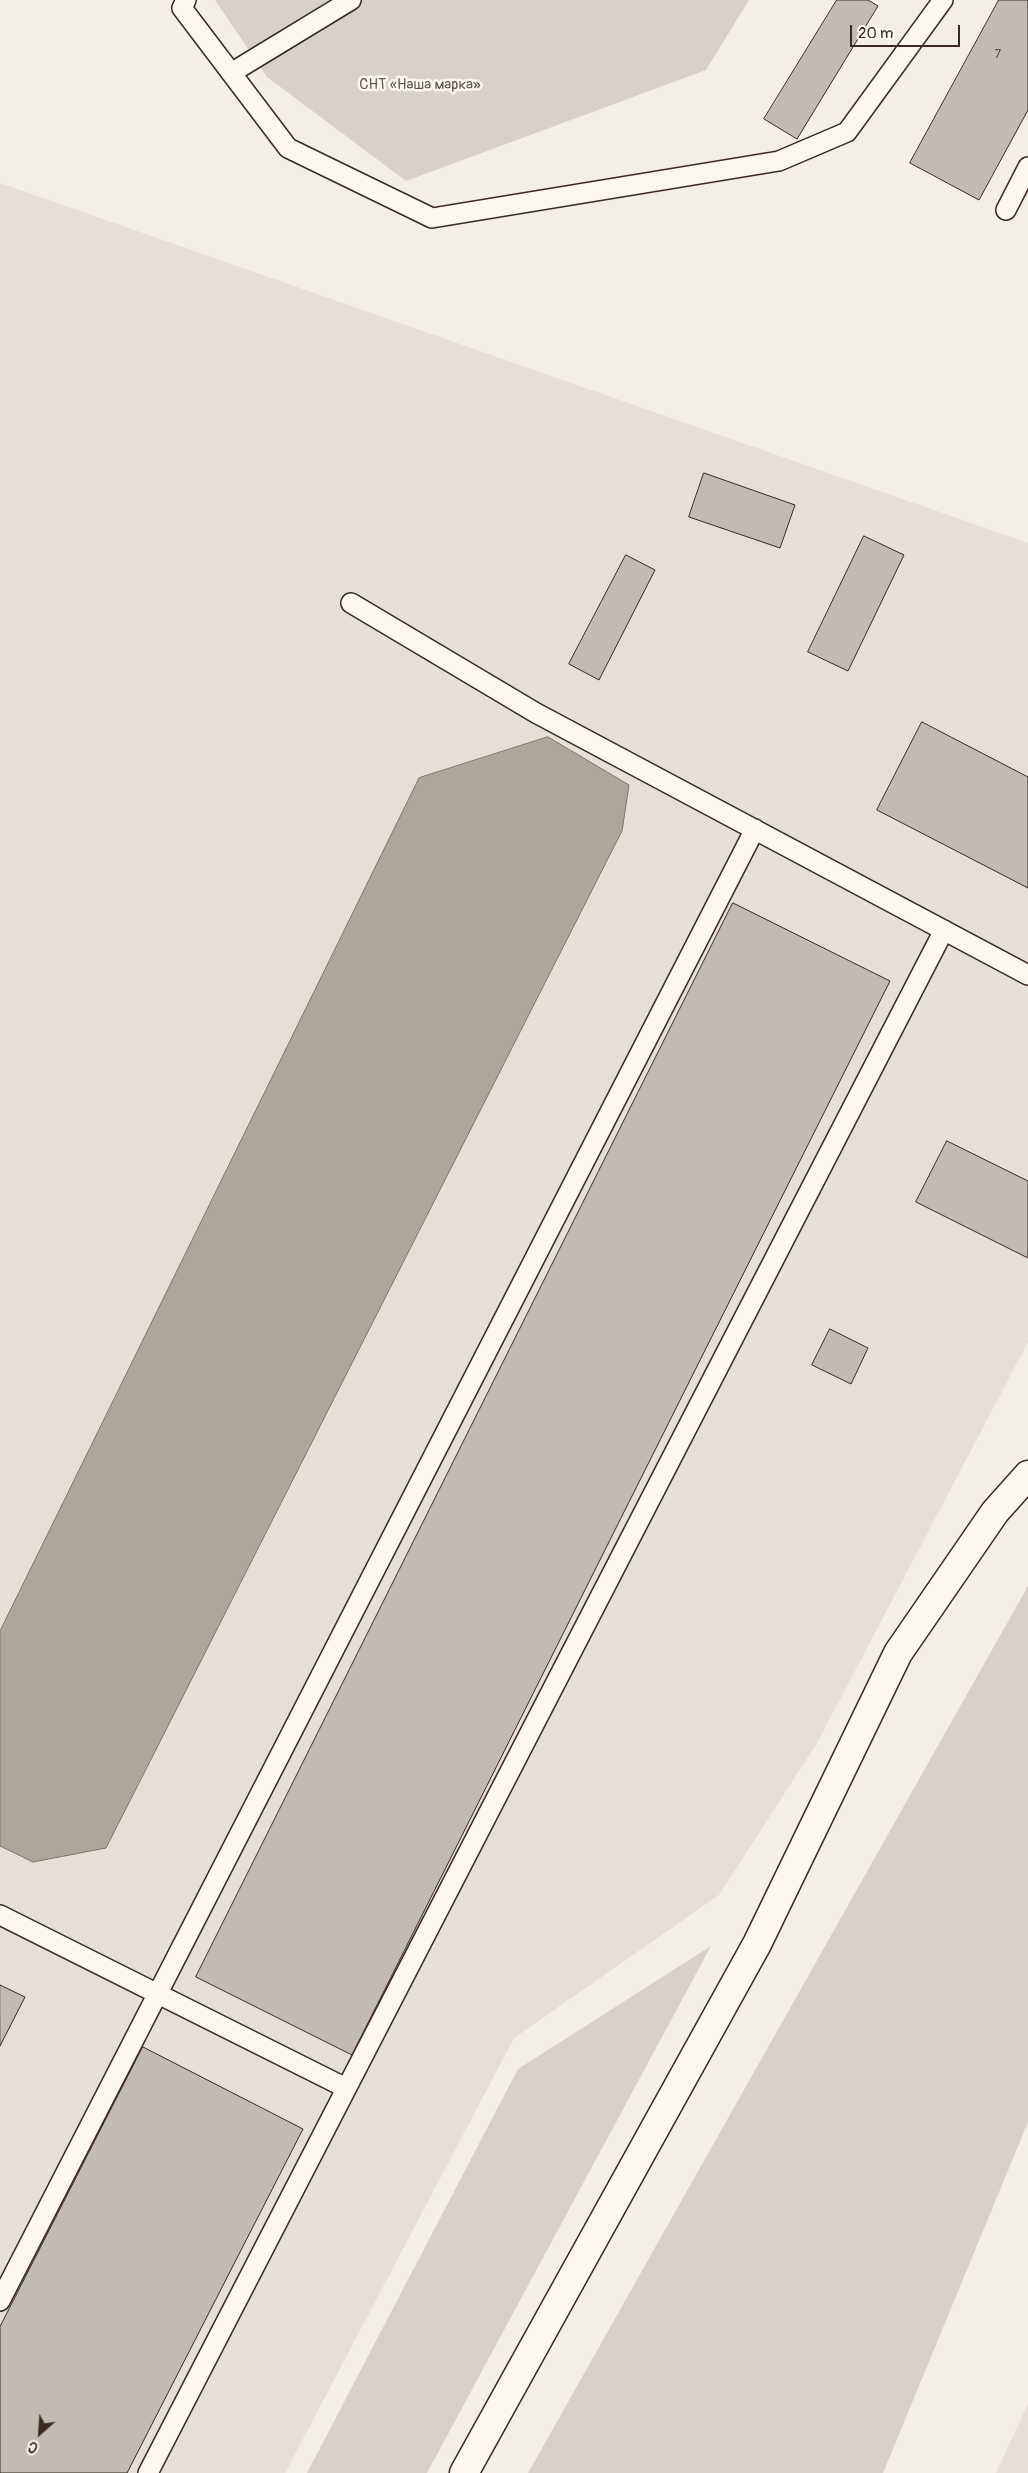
<!DOCTYPE html>
<meta charset="utf-8">
<style>
body{margin:0}
#map{position:relative;width:1028px;height:2473px;overflow:hidden;background:#f3efe4;font-family:Pangolin,sans-serif}
canvas{display:block}
.north{position:absolute;left:15px;top:2408px;width:50px;height:50px;-webkit-text-stroke:4px #fbf7ec;paint-order:stroke;rotate:206deg;font-size:14px;font-weight:700;line-height:20px;text-align:center;color:#3b2a1e}
.north::after{content:'';display:block;margin:auto;width:18px;height:22px;background:#3b2a1e;clip-path:polygon(50% 0,100% 100%,50% 72%,0 100%)}
.scale{position:absolute;left:850px;top:25px;width:110px;height:22px;box-sizing:border-box;border:2px solid #3b2a1e;border-top:0;padding-left:6px;font-size:15px;line-height:18px;white-space:nowrap;color:#3b2a1e;-webkit-text-stroke:4px #fbf7ec;paint-order:stroke}
</style>
<div id="map">
<canvas width="1028" height="2473"></canvas>
<div class="north">С</div>
<div class="scale">20 m</div>
</div>
<script>
const c = document.querySelector('canvas').getContext('2d');
c.lineJoin = 'round';
function paint(path, color) {
  c.fillStyle = color;
  c.fill(path, 'evenodd');
}
function stroke(path, color, width, dash) {
  c.strokeStyle = color;
  c.lineWidth = width;
  c.lineCap = dash ? 'butt' : 'round';
  c.setLineDash(dash || []);
  c.stroke(path);
}
function write(font, color, halo, rows, align = 'center') {
  c.font = font + ' Pangolin,sans-serif';
  c.lineWidth = 5;
  c.setLineDash([]);
  c.textBaseline = 'middle';
  c.strokeStyle = halo;
  c.fillStyle = color;
  for (const [text, x, y, turn = 0] of rows) {
    c.save();
    c.translate(x, y);
    c.rotate((+turn || 0) * Math.PI / 180);
    c.textAlign = isNaN(turn) ? turn : align;
    if (halo) c.strokeText(text, 0, 0);
    c.fillText(text, 0, 0);
    c.restore();
  }
}
paint(new Path2D(`
 M 0,183 L 1028,543 L 1028,1342 L 817,1743 L 719,1895 L 514,2038 L 285,2473 L 0,2473 Z
 M 1028,2404 L 1028,2473 L 996,2473 Z`), '#e5dfd4');
paint(new Path2D(`
 M 215,0 L 749,0 L 706,70 L 406,181 L 267,77 Z
 M 1028,1586 L 1028,2122 L 883,2473 L 528,2473 Z
 M 711,1946 L 427,2473 L 307,2473 L 518,2069 Z`), '#d8d1c6');
const water = new Path2D(`
 M 548,737 L 629,785 L 622,831 L 106,1848 L 33,1862 L 0,1846 L 0,1631 L 419,778 Z`);
paint(water, '#afa69a');
stroke(water, '#817468', 1);
const building = new Path2D(`
 M 837,0 L 868,0 L 878,6 L 797,139 L 764,119 Z
 M 999,0 L 1028,0 L 1028,110 L 979,200 L 910,163 Z
 M 704,473 L 795,505 L 780,548 L 689,517 Z
 M 864,536 L 904,555 L 848,671 L 808,652 Z
 M 626,555 L 655,570 L 599,680 L 569,664 Z
 M 922,722 L 1028,777 L 1028,888 L 877,810 Z
 M 733,903 L 890,981 L 352,2055 L 196,1977 Z
 M 947,1141 L 1028,1181 L 1028,1258 L 916,1202 Z
 M 830,1329 L 868,1348 L 851,1384 L 812,1365 Z
 M 0,1985 L 25,1997 L 0,2046 Z
 M 143,2047 L 303,2129 L 127,2473 L 0,2473 L 0,2327 Z`);
paint(building, '#c3bbb0');
stroke(building, '#3b2a1e', 1);
const service = new Path2D(`
 M 186,0 L 182,8 L 288,148 L 432,218 L 779,161 L 847,132 L 943,0
 M 231,73 L 351,0
 M 1006,210 L 1028,167
 M 351,603 L 536,713 L 1028,975
 M 0,1915 L 346,2088
 M 0,2301 L 755,829
 M 148,2473 L 944,930`);
const minor = new Path2D(`
 M 464,2473 L 757,1944 L 898,1653 L 995,1512 L 1028,1475`);
stroke(service, '#3b2a1e', 22);
stroke(minor, '#3b2a1e', 31);
stroke(service, '#fbf7ec', 19);
stroke(minor, '#fbf7ec', 28);
write('12px', '#5d4e42', null, [
 ["7",998,55]
]);
write('15px', '#625448', '#fbf7ec', [
 ["СНТ «Наша марка»",420,85]
]);
</script>
